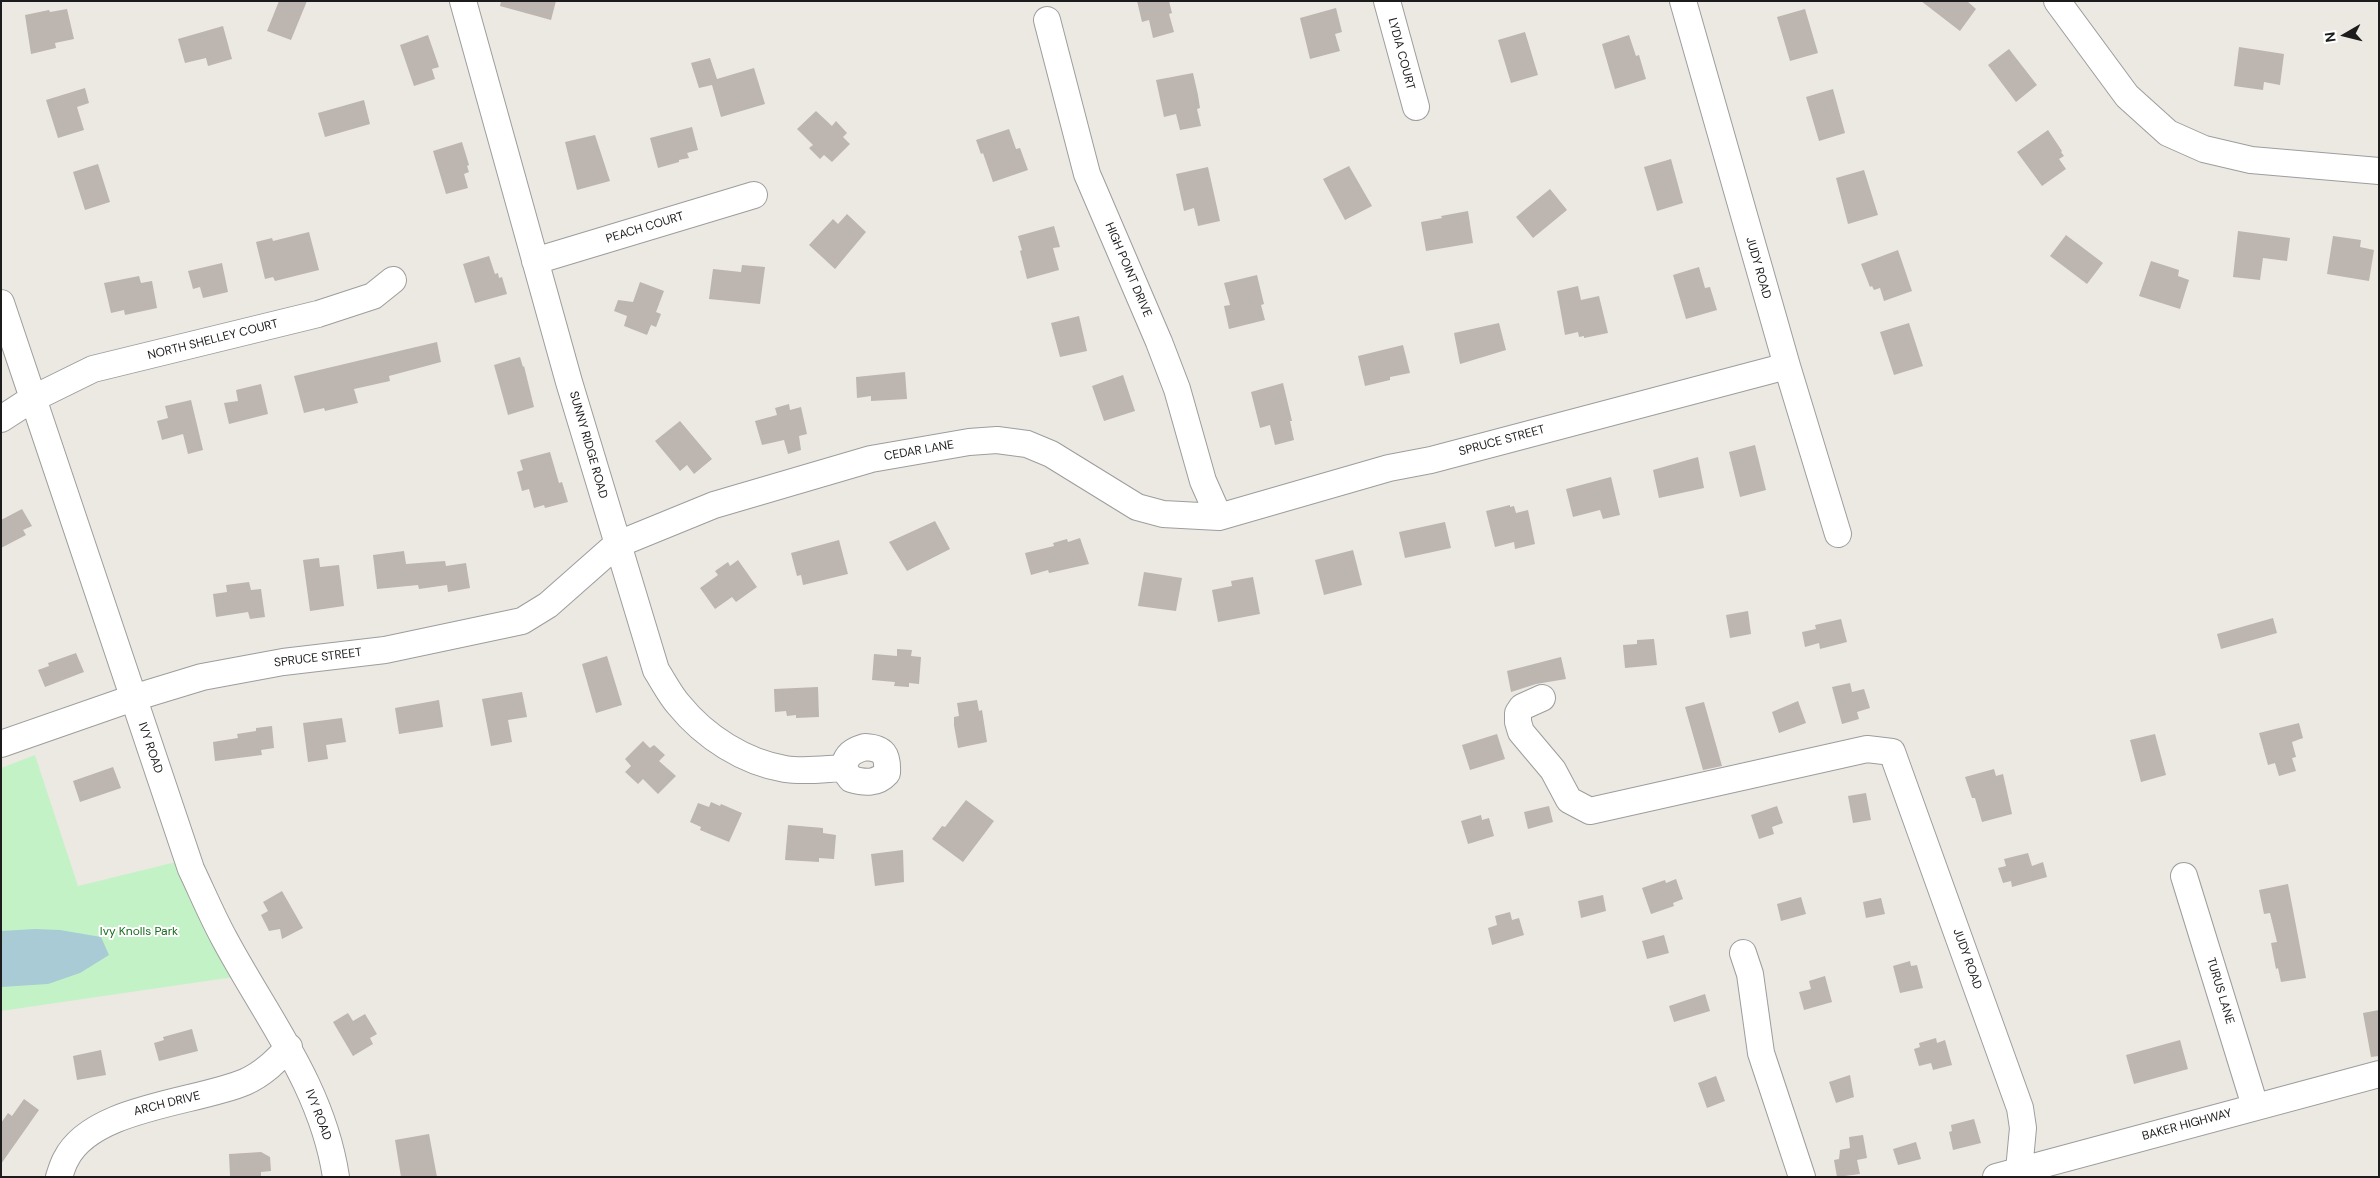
<!DOCTYPE html>
<style>
body{margin:0}
#map{position:relative;width:2380px;height:1178px;overflow:hidden;background:#ece9e3;font-family:"DM Sans",sans-serif}
canvas{display:block}
.frame{position:absolute;inset:0;border:2px solid #1c1c1c;pointer-events:none}
.north{position:absolute;left:2320px;top:10px;width:50px;height:50px;-webkit-text-stroke:4px #fff;paint-order:stroke;rotate:262deg;font-size:14px;font-weight:700;line-height:20px;text-align:center;color:#1c1c1c}
.north::after{content:'';display:block;margin:auto;width:18px;height:22px;background:#1c1c1c;clip-path:polygon(50% 0,100% 100%,50% 72%,0 100%)}
</style>
<div id="map">
<canvas width="2380" height="1178"></canvas>
<div class="frame"></div>
<div class="north">N</div>
</div>
<script>
const c = document.querySelector('canvas').getContext('2d');
c.lineJoin = 'round';
function paint(path, color) {
  c.fillStyle = color;
  c.fill(path, 'evenodd');
}
function stroke(path, color, width, dash) {
  c.strokeStyle = color;
  c.lineWidth = width;
  c.lineCap = dash ? 'butt' : 'round';
  c.setLineDash(dash || []);
  c.stroke(path);
}
function write(font, color, halo, rows, align = 'center') {
  c.font = font + ' "DM Sans",sans-serif';
  c.lineWidth = 4;
  c.setLineDash([]);
  c.textBaseline = 'middle';
  c.strokeStyle = halo;
  c.fillStyle = color;
  for (const [text, x, y, turn = 0] of rows) {
    c.save();
    c.translate(x, y);
    c.rotate((+turn || 0) * Math.PI / 180);
    c.textAlign = isNaN(turn) ? turn : align;
    if (halo) c.strokeText(text, 0, 0);
    c.fillText(text, 0, 0);
    c.restore();
  }
}
paint(new Path2D(`
 M 35,755 L 78,886 L 176,862 L 183,885 L 234,977 L 1,1011 L 1,768 Z`), '#c4f2c7');
paint(new Path2D(`
 M 35,929 L 60,930 L 101,937 L 109,955 L 80,973 L 48,984 L 1,987 L 1,931 Z`), '#a8cbd5');
paint(new Path2D(`
 M 279,1 L 307,1 L 291,40 L 267,31 Z
 M 501,1 L 556,1 L 551,20 L 500,6 Z
 M 1137,1 L 1169,1 L 1172,13 L 1169,14 L 1174,32 L 1153,38 L 1149,20 L 1142,22 Z
 M 1921,1 L 1967,1 L 1976,9 L 1960,31 Z
 M 1336,8 L 1342,32 L 1335,34 L 1340,51 L 1310,59 L 1300,18 Z
 M 67,9 L 74,39 L 55,43 L 56,48 L 31,54 L 25,15 L 49,10 L 50,12 Z
 M 1805,9 L 1818,53 L 1790,61 L 1777,17 Z
 M 223,26 L 232,59 L 208,66 L 206,58 L 185,63 L 178,39 Z
 M 1525,32 L 1538,75 L 1511,83 L 1498,40 Z
 M 428,35 L 439,67 L 432,69 L 435,79 L 414,86 L 400,45 Z
 M 1629,35 L 1636,56 L 1639,55 L 1646,79 L 1615,89 L 1602,44 Z
 M 2239,47 L 2284,54 L 2280,85 L 2264,82 L 2263,90 L 2234,86 Z
 M 2009,49 L 2037,85 L 2016,102 L 1988,65 Z
 M 710,58 L 717,79 L 754,68 L 765,104 L 721,117 L 712,85 L 699,88 L 691,63 Z
 M 1193,73 L 1198,95 L 1200,108 L 1197,109 L 1201,126 L 1180,130 L 1176,114 L 1164,117 L 1156,80 Z
 M 85,88 L 89,103 L 77,107 L 84,130 L 58,138 L 46,100 Z
 M 1833,89 L 1845,133 L 1819,141 L 1806,97 Z
 M 364,100 L 370,124 L 325,137 L 318,113 Z
 M 816,111 L 832,126 L 836,121 L 847,133 L 843,137 L 850,144 L 832,162 L 824,155 L 820,159 L 809,148 L 813,145 L 797,129 Z
 M 692,127 L 698,150 L 687,153 L 689,158 L 679,160 L 679,162 L 658,168 L 650,138 Z
 M 1009,129 L 1016,149 L 1020,148 L 1028,170 L 993,182 L 983,153 L 981,154 L 976,140 Z
 M 2048,130 L 2062,151 L 2061,152 L 2064,156 L 2059,159 L 2066,169 L 2042,186 L 2017,152 Z
 M 595,135 L 610,181 L 577,190 L 565,142 Z
 M 462,142 L 469,165 L 467,166 L 469,172 L 464,174 L 468,188 L 446,194 L 433,151 Z
 M 1671,159 L 1683,203 L 1657,211 L 1644,167 Z
 M 98,164 L 110,202 L 85,210 L 73,172 Z
 M 1349,166 L 1372,206 L 1345,220 L 1323,179 Z
 M 1208,167 L 1220,221 L 1198,226 L 1194,208 L 1184,211 L 1176,174 Z
 M 1864,170 L 1878,215 L 1848,224 L 1836,178 Z
 M 1550,189 L 1567,210 L 1533,238 L 1516,217 Z
 M 1468,211 L 1473,243 L 1426,251 L 1421,222 L 1442,218 L 1441,216 Z
 M 847,214 L 866,232 L 835,269 L 809,245 L 833,219 L 838,224 Z
 M 1054,226 L 1060,247 L 1053,248 L 1059,270 L 1027,279 L 1020,251 L 1022,250 L 1018,236 Z
 M 2238,231 L 2290,238 L 2287,261 L 2263,258 L 2260,280 L 2233,277 Z
 M 309,232 L 319,270 L 275,281 L 273,277 L 265,279 L 256,242 L 272,238 L 273,241 Z
 M 2066,235 L 2103,263 L 2087,284 L 2050,256 Z
 M 2333,236 L 2361,240 L 2360,247 L 2374,250 L 2369,281 L 2327,274 Z
 M 1898,250 L 1912,291 L 1884,301 L 1880,288 L 1874,290 L 1872,286 L 1870,287 L 1861,264 Z
 M 489,256 L 495,274 L 498,273 L 499,278 L 502,277 L 507,294 L 475,303 L 463,264 Z
 M 2151,261 L 2179,270 L 2178,276 L 2189,280 L 2180,309 L 2139,296 Z
 M 222,263 L 228,292 L 203,298 L 200,287 L 193,289 L 188,271 Z
 M 742,265 L 765,267 L 760,304 L 709,299 L 713,269 L 741,272 Z
 M 1699,267 L 1705,288 L 1710,287 L 1717,310 L 1686,319 L 1673,275 Z
 M 1257,275 L 1264,304 L 1261,305 L 1265,320 L 1229,329 L 1224,306 L 1230,305 L 1224,283 Z
 M 139,276 L 141,283 L 152,281 L 157,308 L 125,315 L 124,310 L 111,313 L 104,283 Z
 M 640,282 L 664,291 L 656,312 L 661,314 L 656,327 L 651,325 L 647,335 L 624,326 L 627,316 L 614,311 L 618,300 L 633,302 Z
 M 1578,286 L 1581,300 L 1599,296 L 1608,333 L 1584,338 L 1584,336 L 1579,337 L 1578,332 L 1565,335 L 1557,291 Z
 M 1079,316 L 1087,351 L 1060,357 L 1051,323 Z
 M 1499,323 L 1506,350 L 1460,364 L 1454,333 Z
 M 1909,323 L 1923,366 L 1894,375 L 1880,332 Z
 M 437,342 L 441,362 L 389,376 L 390,381 L 354,389 L 358,403 L 325,411 L 324,408 L 304,413 L 294,376 Z
 M 1403,345 L 1410,373 L 1390,377 L 1390,380 L 1365,386 L 1358,356 Z
 M 520,357 L 523,367 L 524,366 L 534,407 L 508,415 L 494,365 Z
 M 905,372 L 907,399 L 871,401 L 871,396 L 857,398 L 856,377 Z
 M 1123,375 L 1135,411 L 1104,421 L 1092,386 Z
 M 1283,383 L 1292,421 L 1290,421 L 1294,440 L 1275,445 L 1270,425 L 1260,428 L 1251,392 Z
 M 261,384 L 268,414 L 229,424 L 224,403 L 238,401 L 236,390 Z
 M 191,400 L 203,450 L 188,454 L 183,434 L 162,440 L 157,421 L 168,418 L 165,406 Z
 M 789,404 L 790,410 L 801,407 L 807,434 L 799,436 L 801,450 L 788,454 L 784,440 L 762,445 L 755,421 L 777,415 L 775,408 Z
 M 680,421 L 712,459 L 694,474 L 687,465 L 680,471 L 655,441 Z
 M 1755,445 L 1766,490 L 1740,497 L 1729,452 Z
 M 550,452 L 559,483 L 562,482 L 568,502 L 545,508 L 544,505 L 534,508 L 529,489 L 522,491 L 517,472 L 523,470 L 520,460 Z
 M 1698,457 L 1704,488 L 1659,498 L 1653,470 Z
 M 1611,477 L 1620,515 L 1603,519 L 1600,510 L 1573,517 L 1566,489 Z
 M 1510,505 L 1510,507 L 1514,506 L 1516,513 L 1528,510 L 1535,544 L 1515,549 L 1514,542 L 1495,547 L 1486,511 Z
 M 22,509 L 32,526 L 23,530 L 26,535 L 1,548 L 1,520 Z
 M 935,521 L 950,549 L 907,571 L 889,542 Z
 M 1445,522 L 1451,548 L 1405,558 L 1399,532 Z
 M 1080,538 L 1089,564 L 1049,573 L 1048,570 L 1031,575 L 1025,553 L 1054,546 L 1053,543 L 1067,539 L 1068,542 Z
 M 839,540 L 848,574 L 803,585 L 801,575 L 797,576 L 791,553 Z
 M 1353,550 L 1362,585 L 1324,595 L 1315,560 Z
 M 404,551 L 406,564 L 445,561 L 446,566 L 466,563 L 470,588 L 448,592 L 447,585 L 419,589 L 418,585 L 377,589 L 373,555 Z
 M 319,558 L 320,567 L 339,565 L 344,606 L 310,611 L 303,560 Z
 M 738,560 L 757,587 L 736,602 L 732,597 L 715,609 L 700,588 L 718,575 L 715,571 L 728,562 L 730,566 Z
 M 1144,572 L 1182,578 L 1176,611 L 1138,606 Z
 M 1253,577 L 1260,614 L 1218,622 L 1212,590 L 1232,586 L 1231,581 Z
 M 249,582 L 251,590 L 261,589 L 265,617 L 250,619 L 248,612 L 216,617 L 213,594 L 227,592 L 226,585 Z
 M 1748,611 L 1751,634 L 1730,638 L 1726,615 Z
 M 2273,618 L 2277,633 L 2221,649 L 2217,634 Z
 M 1841,619 L 1847,642 L 1820,649 L 1819,643 L 1805,647 L 1802,632 L 1816,629 L 1815,625 Z
 M 1654,639 L 1657,665 L 1625,668 L 1623,645 L 1637,644 L 1637,640 Z
 M 897,649 L 912,650 L 911,656 L 921,657 L 919,684 L 909,683 L 909,687 L 894,686 L 895,682 L 872,680 L 874,654 L 897,656 Z
 M 76,653 L 84,672 L 45,687 L 38,670 L 49,666 L 48,663 Z
 M 607,656 L 622,705 L 596,713 L 582,664 Z
 M 1561,657 L 1566,679 L 1536,684 L 1511,692 L 1507,671 Z
 M 1850,683 L 1852,692 L 1864,689 L 1870,708 L 1857,712 L 1859,719 L 1842,724 L 1832,687 Z
 M 818,687 L 819,717 L 796,718 L 796,715 L 787,716 L 786,711 L 775,712 L 774,689 Z
 M 522,692 L 527,717 L 508,720 L 512,742 L 491,746 L 482,699 Z
 M 439,700 L 443,727 L 399,734 L 395,708 Z
 M 977,700 L 979,711 L 982,710 L 987,742 L 958,748 L 954,725 L 954,717 L 959,716 L 957,703 Z
 M 1798,701 L 1806,723 L 1779,733 L 1772,712 Z
 M 1704,702 L 1722,766 L 1703,770 L 1685,707 Z
 M 342,718 L 346,742 L 326,745 L 328,759 L 308,762 L 303,723 Z
 M 2299,723 L 2303,738 L 2292,742 L 2296,757 L 2292,758 L 2296,771 L 2279,776 L 2275,763 L 2268,765 L 2259,733 Z
 M 272,726 L 274,748 L 261,750 L 262,755 L 215,761 L 213,742 L 238,738 L 237,734 L 256,731 L 256,728 Z
 M 1497,734 L 1505,759 L 1470,770 L 1462,745 Z
 M 2155,734 L 2166,775 L 2141,782 L 2130,740 Z
 M 643,741 L 650,748 L 654,745 L 665,755 L 659,761 L 676,776 L 658,794 L 643,779 L 638,784 L 625,772 L 631,766 L 625,759 Z
 M 113,767 L 121,788 L 80,802 L 73,781 Z
 M 1994,769 L 1996,776 L 2003,774 L 2012,814 L 1982,822 L 1975,798 L 1972,798 L 1965,777 Z
 M 1866,793 L 1871,820 L 1853,823 L 1848,796 Z
 M 966,800 L 994,821 L 963,862 L 932,839 L 942,826 L 945,827 Z
 M 711,802 L 720,806 L 721,804 L 742,813 L 729,842 L 700,830 L 701,827 L 690,822 L 698,803 L 709,807 Z
 M 1549,806 L 1553,822 L 1528,829 L 1524,812 Z
 M 1777,806 L 1783,823 L 1772,827 L 1774,834 L 1759,839 L 1751,815 Z
 M 1481,815 L 1482,820 L 1489,818 L 1494,836 L 1468,844 L 1461,821 Z
 M 788,825 L 823,828 L 823,833 L 836,835 L 834,859 L 819,858 L 819,862 L 785,860 Z
 M 903,850 L 904,882 L 875,886 L 871,854 Z
 M 2028,853 L 2032,866 L 2043,862 L 2047,877 L 2012,887 L 2011,881 L 2003,883 L 1998,868 L 2006,866 L 2004,859 Z
 M 1676,879 L 1683,899 L 1673,903 L 1674,906 L 1651,914 L 1642,888 L 1665,880 L 1666,883 Z
 M 2288,884 L 2306,978 L 2281,982 L 2278,968 L 2276,969 L 2271,943 L 2277,942 L 2270,913 L 2264,914 L 2259,890 Z
 M 282,891 L 303,928 L 282,939 L 280,929 L 269,931 L 261,915 L 268,911 L 263,902 Z
 M 1603,895 L 1606,911 L 1581,918 L 1578,901 Z
 M 1801,897 L 1806,914 L 1781,921 L 1777,904 Z
 M 1881,898 L 1885,914 L 1866,918 L 1863,902 Z
 M 1510,912 L 1512,920 L 1519,918 L 1524,935 L 1492,945 L 1488,928 L 1497,925 L 1495,916 Z
 M 1664,935 L 1669,953 L 1647,959 L 1642,941 Z
 M 1910,961 L 1911,966 L 1917,965 L 1923,988 L 1900,993 L 1893,966 Z
 M 1825,976 L 1832,1002 L 1804,1010 L 1799,992 L 1811,989 L 1809,981 Z
 M 1705,994 L 1710,1011 L 1674,1022 L 1669,1006 Z
 M 2379,1010 L 2379,1056 L 2371,1057 L 2363,1013 Z
 M 348,1013 L 353,1021 L 365,1014 L 377,1034 L 370,1038 L 373,1044 L 353,1056 L 333,1022 Z
 M 192,1029 L 198,1051 L 159,1061 L 154,1043 L 164,1040 L 163,1037 Z
 M 1936,1038 L 1937,1043 L 1945,1040 L 1952,1065 L 1933,1070 L 1931,1063 L 1919,1066 L 1914,1049 L 1920,1047 L 1919,1043 Z
 M 2180,1040 L 2188,1069 L 2134,1084 L 2126,1055 Z
 M 101,1050 L 106,1075 L 77,1080 L 73,1056 Z
 M 1850,1075 L 1854,1097 L 1836,1103 L 1829,1082 Z
 M 1716,1076 L 1725,1101 L 1707,1108 L 1698,1083 Z
 M 24,1099 L 39,1110 L 1,1164 L 1,1123 L 8,1113 L 12,1116 Z
 M 1974,1119 L 1981,1143 L 1953,1150 L 1949,1132 L 1952,1131 L 1951,1125 Z
 M 429,1134 L 437,1177 L 401,1177 L 395,1140 Z
 M 1863,1135 L 1867,1158 L 1857,1160 L 1860,1174 L 1837,1177 L 1834,1160 L 1839,1159 L 1840,1150 L 1850,1148 L 1849,1137 Z
 M 1916,1142 L 1921,1159 L 1898,1165 L 1893,1149 Z
 M 261,1152 L 270,1157 L 271,1171 L 261,1172 L 261,1177 L 230,1176 L 229,1154 Z`), '#bcb5b0');
const minor = new Path2D(`
 M 463,1 L 569,382 L 656,670 C 663,681 670,695 679,705 C 705,737 744,762 785,769 C 804,772 824,769 843,768
 M 1387,1 L 1416,107
 M 1683,1 L 1787,366 L 1838,534
 M 2057,1 L 2127,96 L 2168,133 L 2204,149 L 2251,160 L 2379,171
 M 1047,20 L 1087,174 L 1159,342 L 1177,389 L 1203,481 L 1219,517
 M 535,261 L 754,195
 M 1,303 L 191,869 C 202,892 212,916 224,938 C 266,1017 322,1085 336,1177
 M 1,419 L 32,399 L 93,369 L 318,314 L 373,296 L 393,280
 M 1542,698 L 1522,707 L 1518,713 L 1518,722 L 1521,732 L 1553,770 L 1569,800 L 1590,811 L 1867,749 L 1892,752 L 2020,1108 L 2023,1128 L 2019,1170
 M 1,744 L 133,698 L 202,677 L 283,662 L 385,650 L 522,621 L 548,605 L 616,545 L 714,505 L 871,459 L 969,442 L 997,440 L 1027,444 L 1051,454 L 1137,507 L 1163,514 L 1219,517 L 1389,468 L 1431,460 L 1787,366
 M 865,747 C 884,748 888,755 887,773 C 877,784 865,783 851,779 L 843,768 C 847,754 852,751 865,747 Z
 M 2184,876 L 2255,1106
 M 1743,953 L 1750,974 L 1761,1053 L 1802,1177
 M 59,1177 C 61,1171 63,1164 66,1159 C 92,1107 195,1103 245,1082 C 263,1074 276,1061 289,1047
 M 1996,1177 L 2379,1074`);
stroke(minor, '#9d9d9d', 28);
stroke(minor, '#fff', 26);
write('12px', '#1c1c1c', '#fff', [
 ["LYDIA COURT",1401,54,75],
 ["PEACH COURT",645,228,-17],
 ["JUDY ROAD",1758,268,74],
 ["HIGH POINT DRIVE",1128,270,67],
 ["NORTH SHELLEY COURT",213,340,-14],
 ["SPRUCE STREET",1502,441,-15],
 ["SUNNY RIDGE ROAD",588,445,74],
 ["CEDAR LANE",919,451,-10],
 ["SPRUCE STREET",318,658,-7],
 ["IVY ROAD",150,748,71],
 ["JUDY ROAD",1967,959,70],
 ["TURUS LANE",2220,991,73],
 ["ARCH DRIVE",167,1104,-14],
 ["IVY ROAD",318,1115,69],
 ["BAKER HIGHWAY",2187,1125,-15]
]);
write('12px', '#186c1e', '#fff', [
 ["Ivy Knolls Park",139,932]
]);
</script>
